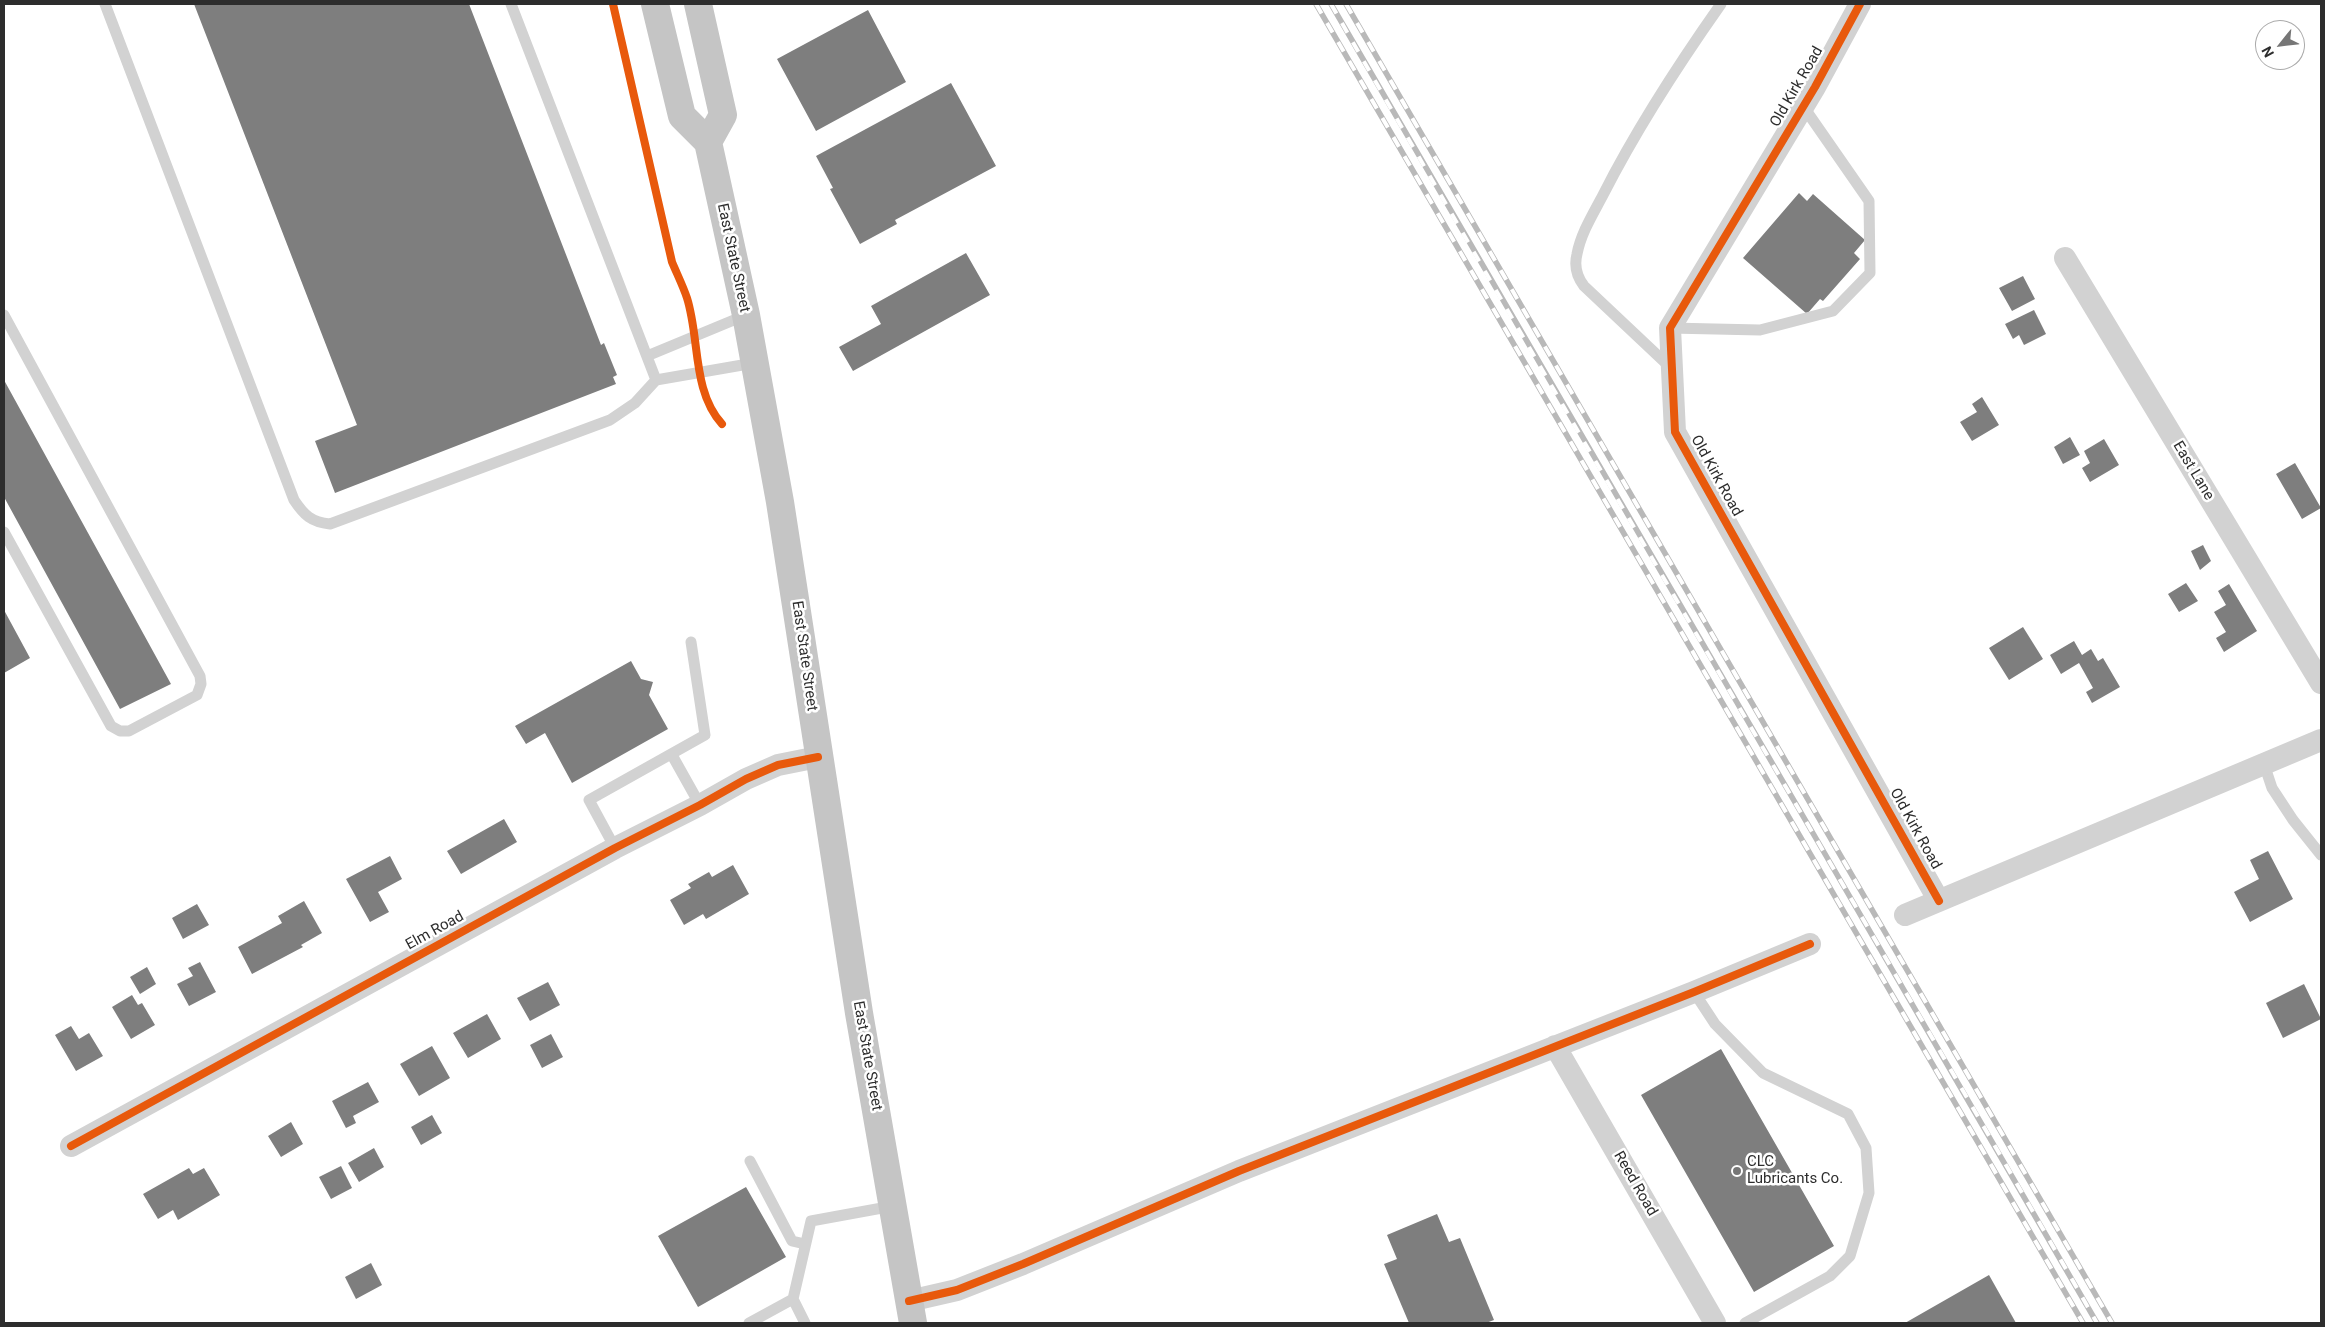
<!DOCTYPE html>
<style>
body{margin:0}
#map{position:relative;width:2325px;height:1327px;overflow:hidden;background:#fff;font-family:Roboto,sans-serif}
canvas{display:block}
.frame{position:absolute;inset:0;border:5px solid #2d2d2d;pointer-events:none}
.north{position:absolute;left:2255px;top:20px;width:50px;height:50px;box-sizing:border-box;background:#fff;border:1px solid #ababab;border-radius:50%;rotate:241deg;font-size:14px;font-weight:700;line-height:20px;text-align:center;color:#2d2d2d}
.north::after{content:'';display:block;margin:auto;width:18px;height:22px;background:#767676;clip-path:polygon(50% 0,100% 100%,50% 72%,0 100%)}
</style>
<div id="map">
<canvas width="2325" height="1327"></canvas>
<div class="frame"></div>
<div class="north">N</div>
</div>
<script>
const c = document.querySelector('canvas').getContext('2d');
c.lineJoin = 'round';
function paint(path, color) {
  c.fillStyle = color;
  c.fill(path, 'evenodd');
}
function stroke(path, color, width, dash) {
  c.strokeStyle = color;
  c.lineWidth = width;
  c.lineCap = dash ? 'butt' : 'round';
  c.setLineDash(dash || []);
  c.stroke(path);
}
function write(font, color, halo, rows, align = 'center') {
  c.font = font + ' Roboto,sans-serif';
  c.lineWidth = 5;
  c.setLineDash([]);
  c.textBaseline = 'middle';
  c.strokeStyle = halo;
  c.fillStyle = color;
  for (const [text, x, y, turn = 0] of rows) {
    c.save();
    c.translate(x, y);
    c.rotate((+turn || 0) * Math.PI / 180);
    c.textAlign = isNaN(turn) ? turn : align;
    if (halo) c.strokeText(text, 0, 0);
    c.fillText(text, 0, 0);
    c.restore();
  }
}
paint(new Path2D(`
 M 194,4 L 469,4 L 601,345 L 604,343 L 617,375 L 613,377 L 616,384 L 335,493 L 315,441 L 357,425 Z
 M 868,10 L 906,82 L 816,131 L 777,59 Z
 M 951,83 L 996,166 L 895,220 L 897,224 L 860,244 L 830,189 L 833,188 L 816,156 Z
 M 1799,193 L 1807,201 L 1813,194 L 1865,240 L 1854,253 L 1860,259 L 1823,301 L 1820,299 L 1807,314 L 1743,258 Z
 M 966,253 L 990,295 L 853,371 L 839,347 L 881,324 L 871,306 Z
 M 2023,276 L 2035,299 L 2012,311 L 1999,288 Z
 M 2034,310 L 2046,334 L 2024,345 L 2019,335 L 2013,339 L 2005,324 Z
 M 4,380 L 171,684 L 120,709 L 4,497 Z
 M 1982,397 L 1999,425 L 1972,441 L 1960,422 L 1977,412 L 1972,404 Z
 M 2070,437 L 2080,455 L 2063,464 L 2054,447 Z
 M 2104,439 L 2119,465 L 2090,482 L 2082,468 L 2090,463 L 2084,451 Z
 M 2295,463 L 2321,508 L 2302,519 L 2276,474 Z
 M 2203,545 L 2211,561 L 2200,570 L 2191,551 Z
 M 2186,583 L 2198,601 L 2179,612 L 2168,594 Z
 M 2229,584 L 2257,631 L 2224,652 L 2216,638 L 2226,632 L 2214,612 L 2226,605 L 2218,591 Z
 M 4,610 L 30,658 L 4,673 Z
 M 2023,627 L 2043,659 L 2009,680 L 1989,648 Z
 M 2074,641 L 2082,655 L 2091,649 L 2098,661 L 2103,658 L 2120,687 L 2092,703 L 2086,692 L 2093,688 L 2079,663 L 2061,674 L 2050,655 Z
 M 631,661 L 641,679 L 653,682 L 649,695 L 668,729 L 572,783 L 545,733 L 526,744 L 515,726 Z
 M 504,819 L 517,842 L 461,874 L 447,851 Z
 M 2268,851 L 2293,899 L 2250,922 L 2234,892 L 2259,879 L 2250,860 Z
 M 390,856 L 402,879 L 378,892 L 389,912 L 370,922 L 346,879 Z
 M 733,865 L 749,894 L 706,919 L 703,914 L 684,925 L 670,900 L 691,888 L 688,884 L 709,872 L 712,877 Z
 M 304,901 L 322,933 L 301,945 L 303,947 L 252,974 L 238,947 L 282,923 L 278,916 Z
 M 197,904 L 209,925 L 183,939 L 172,918 Z
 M 200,962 L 216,992 L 189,1006 L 177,984 L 193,976 L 188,968 Z
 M 147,967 L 156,984 L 140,994 L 130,977 Z
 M 548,982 L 560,1005 L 530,1021 L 517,998 Z
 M 2304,984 L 2321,1019 L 2283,1038 L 2266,1003 Z
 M 132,995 L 138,1005 L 142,1003 L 155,1025 L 131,1039 L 112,1007 Z
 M 487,1014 L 501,1039 L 468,1058 L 453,1033 Z
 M 71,1026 L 79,1039 L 89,1033 L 103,1056 L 76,1071 L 55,1035 Z
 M 551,1034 L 563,1057 L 542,1068 L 530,1045 Z
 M 432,1046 L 450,1078 L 419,1096 L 400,1064 Z
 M 1721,1049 L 1834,1246 L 1754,1292 L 1641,1095 Z
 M 368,1082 L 379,1102 L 353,1116 L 356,1123 L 346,1128 L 332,1101 Z
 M 432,1115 L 442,1133 L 421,1145 L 411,1127 Z
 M 291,1122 L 303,1144 L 281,1157 L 268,1136 Z
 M 374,1148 L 384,1167 L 359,1182 L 348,1163 Z
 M 341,1166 L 352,1188 L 331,1199 L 319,1177 Z
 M 189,1168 L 193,1174 L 204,1168 L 220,1195 L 178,1220 L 173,1210 L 158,1219 L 143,1194 Z
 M 746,1187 L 786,1257 L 698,1307 L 658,1236 Z
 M 1437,1214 L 1449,1242 L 1460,1238 L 1494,1320 L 1486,1323 L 1409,1323 L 1384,1264 L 1397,1259 L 1387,1235 Z
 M 371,1263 L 382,1285 L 356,1299 L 345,1277 Z
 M 1989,1275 L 2016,1323 L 1905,1323 Z`), '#7e7e7e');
stroke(new Path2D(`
 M 105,4 L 294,500 C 304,515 311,522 330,524 L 610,420 L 635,403 L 656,380 L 754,363
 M 511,4 L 656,380
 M 4,315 L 200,676 L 201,684 L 197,695 L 129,731 L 120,731 L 111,726 L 4,532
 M 1670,328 L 1760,330 L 1833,311 L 1870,273 L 1869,201 L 1803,106
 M 647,356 L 746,315
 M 1671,368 L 1584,286 C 1577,277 1574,266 1577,254 C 1581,233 1593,214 1603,195 C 1637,128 1678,65 1721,4
 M 672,755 L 700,805
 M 2264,764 L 2272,788 L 2293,820 L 2321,855
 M 615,848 L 589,800 L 705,735 L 691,642
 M 1694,992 L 1715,1024 L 1763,1073 L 1848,1114 L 1866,1148 L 1869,1193 L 1850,1256 L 1830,1276 L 1745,1323
 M 750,1161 L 792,1241 L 805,1244
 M 793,1299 L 805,1323
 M 749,1323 L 793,1299 L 811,1221 L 893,1206`), '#d2d2d2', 11);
stroke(new Path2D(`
 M 1860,4 L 1815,87 L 1670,328 L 1675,432 L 1939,901
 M 2065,258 L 2321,683
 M 1905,915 L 2321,740
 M 1555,1046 L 1715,1323
 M 71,1146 L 615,848 L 700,805 L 746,779 L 778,765 L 818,757
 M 909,1301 L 957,1290 L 1023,1264 L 1239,1171 L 1694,992 L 1810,944`), '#d2d2d2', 22);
stroke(new Path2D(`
 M 655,4 L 682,116 L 708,142 L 746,315 L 780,502 L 859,1013 L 913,1323
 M 698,4 L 723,115 L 708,142`), '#c5c5c5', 28);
const rail = new Path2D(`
 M 1316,4 L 2083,1323
 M 1331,4 C 1583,445 1844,882 2097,1323
 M 1346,4 L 2112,1323`);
stroke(rail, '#b9b9b9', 5.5);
stroke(rail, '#fff', 4, [11]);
stroke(new Path2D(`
 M 613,4 L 672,262 C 677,274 683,286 687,298 C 700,339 692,391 722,424
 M 1860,4 L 1815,87 L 1670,328 L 1675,432 L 1939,901
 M 71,1146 L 615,848 L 700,805 L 746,779 L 778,765 L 818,757
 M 909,1301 L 957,1290 L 1023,1264 L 1239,1171 L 1694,992 L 1810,944`), '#e8590c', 8);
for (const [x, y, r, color] of [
 [1737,1171,5,"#767676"]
]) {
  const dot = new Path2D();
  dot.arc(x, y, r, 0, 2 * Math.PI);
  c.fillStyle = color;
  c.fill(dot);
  stroke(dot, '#fff', 2);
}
write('15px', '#2d2d2d', '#fff', [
 ["Old Kirk Road",1797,87,-60],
 ["East State Street",733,258,78],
 ["East Lane",2193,471,59],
 ["Old Kirk Road",1716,476,61],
 ["East State Street",804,656,82],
 ["Old Kirk Road",1915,829,61],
 ["Elm Road",435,931,-29],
 ["East State Street",867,1056,80],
 ["Reed Road",1635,1184,60]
]);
write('15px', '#2d2d2d', '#fff', [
 ["CLC",1747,1162],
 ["Lubricants Co.",1747,1179]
], 'left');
</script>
